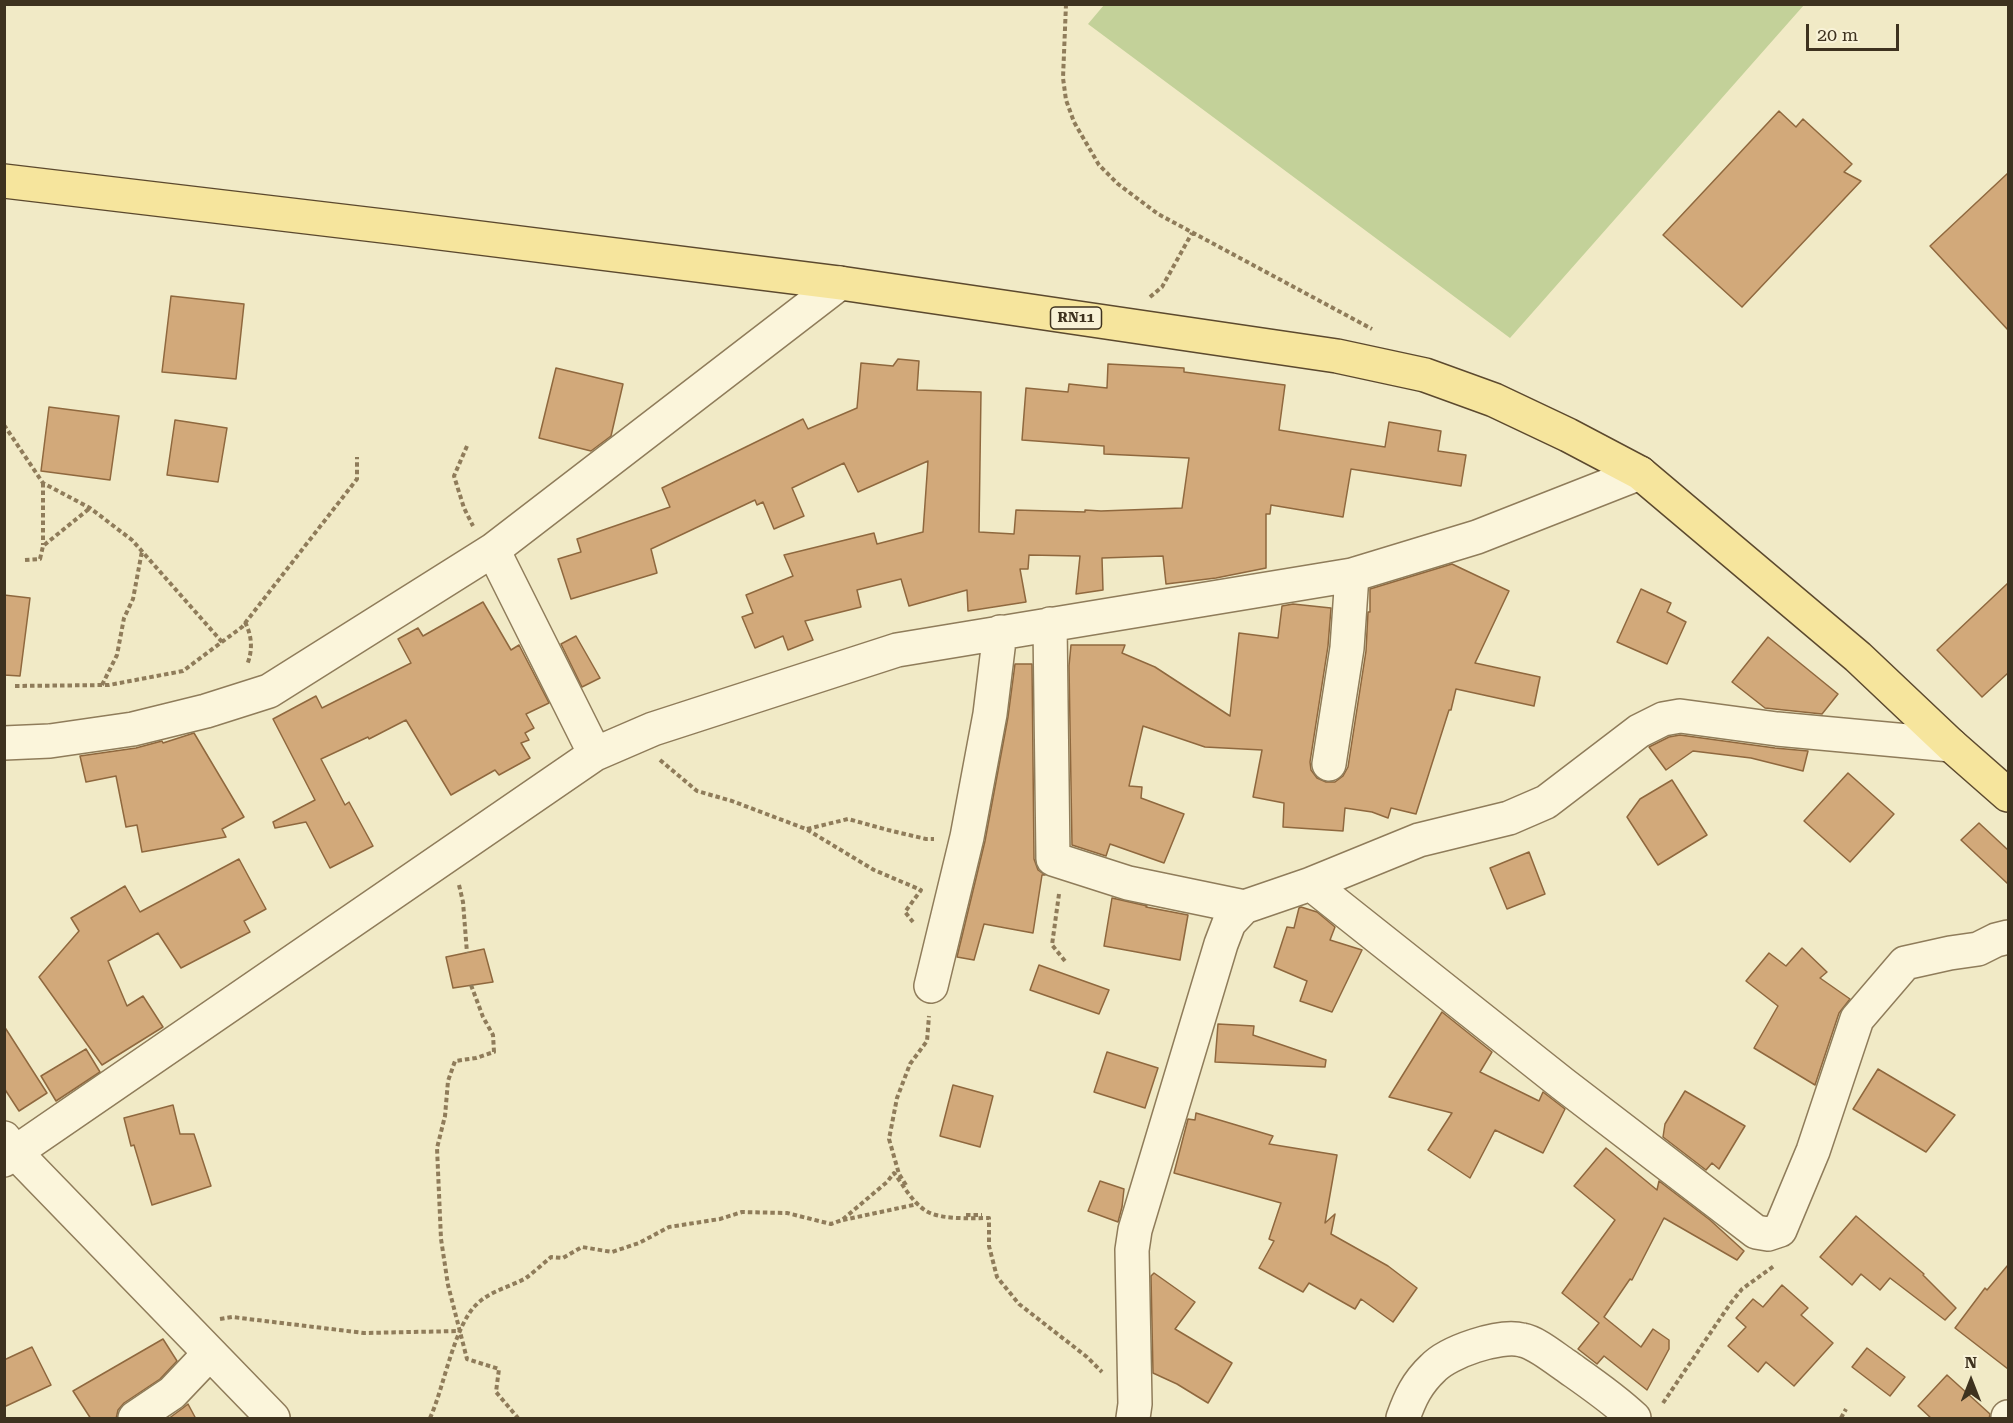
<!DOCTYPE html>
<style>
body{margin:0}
#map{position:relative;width:2013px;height:1423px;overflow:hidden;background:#f1eac6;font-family:"Roboto Serif",serif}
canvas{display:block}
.frame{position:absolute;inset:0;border:6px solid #3e321f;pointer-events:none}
.north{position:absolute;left:1941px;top:1351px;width:60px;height:60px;-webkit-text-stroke:4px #f8f2d7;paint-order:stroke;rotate:0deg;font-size:16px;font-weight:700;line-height:24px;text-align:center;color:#3e321f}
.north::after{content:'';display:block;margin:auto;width:21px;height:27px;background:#3e321f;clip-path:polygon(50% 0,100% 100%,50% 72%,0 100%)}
.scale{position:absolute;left:1806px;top:24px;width:93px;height:27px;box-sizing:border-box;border:3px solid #3e321f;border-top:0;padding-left:8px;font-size:18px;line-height:21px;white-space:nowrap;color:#3e321f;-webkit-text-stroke:4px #f8f2d7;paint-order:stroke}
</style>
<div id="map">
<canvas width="2013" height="1423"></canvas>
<div class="frame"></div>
<div class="north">N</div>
<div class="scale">20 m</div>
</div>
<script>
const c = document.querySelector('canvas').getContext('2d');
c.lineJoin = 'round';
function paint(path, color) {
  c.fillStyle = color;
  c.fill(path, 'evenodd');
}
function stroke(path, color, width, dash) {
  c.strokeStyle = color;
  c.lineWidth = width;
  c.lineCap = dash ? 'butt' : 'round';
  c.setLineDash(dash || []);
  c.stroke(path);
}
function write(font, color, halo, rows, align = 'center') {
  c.font = font + ' "Roboto Serif",serif';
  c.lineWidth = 5;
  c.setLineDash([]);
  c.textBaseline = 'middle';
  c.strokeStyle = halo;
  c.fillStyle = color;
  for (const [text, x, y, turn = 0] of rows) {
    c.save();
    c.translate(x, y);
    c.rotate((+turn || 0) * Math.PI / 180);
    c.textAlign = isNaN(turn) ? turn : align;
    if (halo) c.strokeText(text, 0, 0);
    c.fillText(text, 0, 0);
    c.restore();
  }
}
paint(new Path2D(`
 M 1104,5 L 1104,4 L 1804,5 L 1510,338 L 1088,24 Z`), '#c3d199');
const building = new Path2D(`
 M 1779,111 L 1796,127 L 1803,119 L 1852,164 L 1844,172 L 1861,181 L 1742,307 L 1663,235 Z
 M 2008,173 L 2008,330 L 1930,246 Z
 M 171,296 L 244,304 L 236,379 L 162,372 Z
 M 898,359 L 919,361 L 917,390 L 981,392 L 979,532 L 1014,534 L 1016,510 L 1085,512 L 1085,510 L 1101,511 L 1182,508 L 1189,458 L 1104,454 L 1104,446 L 1022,440 L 1026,388 L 1068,392 L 1069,384 L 1107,388 L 1108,364 L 1184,368 L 1184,372 L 1285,385 L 1279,430 L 1385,447 L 1389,422 L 1441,431 L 1438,451 L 1466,455 L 1461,486 L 1351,469 L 1343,517 L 1271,505 L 1270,514 L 1266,514 L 1266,568 L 1216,578 L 1166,584 L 1163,556 L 1102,558 L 1103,590 L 1076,594 L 1080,556 L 1029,555 L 1028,569 L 1020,569 L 1026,602 L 968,611 L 967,590 L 909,606 L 901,579 L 857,590 L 861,607 L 805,621 L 813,640 L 788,650 L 783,636 L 755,648 L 742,617 L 753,613 L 746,595 L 793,576 L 784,555 L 874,533 L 877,544 L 923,532 L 928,461 L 858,492 L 844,463 L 792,488 L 804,516 L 774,529 L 763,502 L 757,505 L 755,500 L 651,549 L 657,573 L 571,599 L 558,559 L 581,552 L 577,539 L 670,507 L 662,488 L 803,419 L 808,429 L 857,408 L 861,363 L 893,366 Z
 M 556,368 L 623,384 L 611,436 L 591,451 L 539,438 Z
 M 49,407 L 119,416 L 110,480 L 41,471 Z
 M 175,420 L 227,428 L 218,482 L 167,475 Z
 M 1452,564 L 1509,591 L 1475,663 L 1540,677 L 1534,706 L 1456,689 L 1451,710 L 1449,710 L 1416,814 L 1391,808 L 1388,818 L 1372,812 L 1345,808 L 1343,831 L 1283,827 L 1284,803 L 1253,797 L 1262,750 L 1205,747 L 1143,726 L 1129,786 L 1142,787 L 1141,798 L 1184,814 L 1164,863 L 1110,844 L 1106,856 L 1072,845 L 1069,666 L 1071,645 L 1125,645 L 1122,653 L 1155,667 L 1230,716 L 1239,633 L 1278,638 L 1282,606 L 1293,604 L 1331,608 L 1328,646 L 1310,762 L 1311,770 L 1317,778 L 1326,782 L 1335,782 L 1343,776 L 1348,767 L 1366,651 L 1368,612 L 1370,612 L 1370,589 Z
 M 2008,583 L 2008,673 L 1982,697 L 1937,650 Z
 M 1641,589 L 1671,603 L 1667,612 L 1686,622 L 1667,664 L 1617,642 Z
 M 4,595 L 30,598 L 20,676 L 4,675 Z
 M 483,602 L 511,650 L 519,645 L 549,703 L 526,714 L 534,728 L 525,733 L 529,740 L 521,743 L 530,758 L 499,775 L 495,770 L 451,795 L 406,720 L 369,739 L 368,737 L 321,759 L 345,805 L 349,802 L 373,846 L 330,868 L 306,822 L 275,828 L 273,822 L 315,800 L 273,719 L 316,696 L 322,708 L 411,663 L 398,639 L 418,628 L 423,636 Z
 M 576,636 L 600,678 L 582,687 L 561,644 Z
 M 1768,637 L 1838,694 L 1822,714 L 1765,708 L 1732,682 Z
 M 1015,664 L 1032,664 L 1034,859 L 1038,870 L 1045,875 L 1042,875 L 1033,933 L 984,924 L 974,960 L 957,957 L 985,841 L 1008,717 Z
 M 194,733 L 244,817 L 222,829 L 226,837 L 142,852 L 137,825 L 126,827 L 116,776 L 86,782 L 80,756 L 136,748 L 162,741 L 163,743 Z
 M 1680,735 L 1775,748 L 1808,751 L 1803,771 L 1751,758 L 1693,751 L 1666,770 L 1649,747 L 1669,737 Z
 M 1848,773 L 1894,814 L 1850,862 L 1804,821 Z
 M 1672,780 L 1707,835 L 1658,865 L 1627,817 L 1640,799 Z
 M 1979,823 L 2008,850 L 2008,884 L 1961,840 Z
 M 1529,852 L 1545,894 L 1507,909 L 1490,868 Z
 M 239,859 L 266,909 L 244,921 L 250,932 L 181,968 L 158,933 L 108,961 L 127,1006 L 143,996 L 163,1027 L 102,1065 L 39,977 L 79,931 L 71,918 L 125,886 L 140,912 Z
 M 1112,898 L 1147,906 L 1146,907 L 1188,915 L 1180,960 L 1104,946 Z
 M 1301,907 L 1317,912 L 1335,927 L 1330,940 L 1362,950 L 1332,1012 L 1300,1001 L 1307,981 L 1274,967 L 1287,927 L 1294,928 L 1299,908 Z
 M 1802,948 L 1827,972 L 1820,978 L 1850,999 L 1839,1013 L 1815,1085 L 1754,1048 L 1778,1006 L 1746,981 L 1769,953 L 1786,966 Z
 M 484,949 L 493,982 L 453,988 L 446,957 Z
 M 1039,965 L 1109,990 L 1099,1014 L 1030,990 Z
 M 1442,1012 L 1492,1052 L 1480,1072 L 1539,1101 L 1543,1092 L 1565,1109 L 1543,1153 L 1495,1130 L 1470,1178 L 1428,1150 L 1452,1113 L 1389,1097 Z
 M 1218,1024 L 1254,1026 L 1253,1035 L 1326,1060 L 1325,1067 L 1215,1062 Z
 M 4,1026 L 47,1093 L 19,1111 L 4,1088 Z
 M 86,1049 L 100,1072 L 56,1101 L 41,1076 Z
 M 1107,1052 L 1158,1068 L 1145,1108 L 1094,1092 Z
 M 1878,1069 L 1955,1115 L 1926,1152 L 1853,1109 Z
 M 953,1085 L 993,1096 L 980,1147 L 940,1136 Z
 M 1685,1091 L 1745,1126 L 1719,1169 L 1712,1163 L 1706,1170 L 1663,1137 L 1665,1124 Z
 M 173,1105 L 180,1134 L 194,1134 L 211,1186 L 152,1205 L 134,1145 L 131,1146 L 124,1118 Z
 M 1196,1113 L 1273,1136 L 1269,1144 L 1337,1155 L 1325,1223 L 1335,1214 L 1331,1234 L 1388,1266 L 1417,1288 L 1393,1322 L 1361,1299 L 1355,1309 L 1309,1283 L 1303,1292 L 1259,1268 L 1274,1241 L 1269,1239 L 1281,1203 L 1174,1173 L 1188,1119 L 1195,1120 Z
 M 1606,1148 L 1657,1190 L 1659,1181 L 1710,1220 L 1744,1251 L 1737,1260 L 1664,1218 L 1632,1280 L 1630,1279 L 1604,1317 L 1641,1347 L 1653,1329 L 1669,1340 L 1669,1349 L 1647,1390 L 1604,1356 L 1597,1364 L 1578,1349 L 1599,1323 L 1562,1293 L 1615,1220 L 1574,1186 Z
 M 1100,1181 L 1124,1189 L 1122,1207 L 1118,1222 L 1088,1211 Z
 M 1856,1216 L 1924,1274 L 1923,1275 L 1956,1308 L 1945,1320 L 1890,1278 L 1880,1290 L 1861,1274 L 1852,1285 L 1820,1257 Z
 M 2008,1265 L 2008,1369 L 1955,1328 L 1985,1288 L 1987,1290 Z
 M 1154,1273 L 1195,1302 L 1175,1329 L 1232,1363 L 1208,1403 L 1177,1384 L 1153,1373 L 1151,1276 Z
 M 1782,1285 L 1808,1308 L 1801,1315 L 1833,1343 L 1794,1386 L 1766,1362 L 1758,1372 L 1728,1346 L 1746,1327 L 1736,1318 L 1753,1299 L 1763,1307 Z
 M 163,1339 L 177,1361 L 160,1379 L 124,1403 L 118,1410 L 116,1419 L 91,1419 L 73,1391 Z
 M 32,1347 L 51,1385 L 4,1407 L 4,1360 Z
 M 1867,1348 L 1905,1377 L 1890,1396 L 1852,1367 Z
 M 1947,1375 L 1990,1414 L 1989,1419 L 1932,1419 L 1918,1406 Z
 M 188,1404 L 196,1419 L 168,1419 L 183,1408 Z`);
paint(building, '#d2a97a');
stroke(building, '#8f683e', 1.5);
const minor = new Path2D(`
 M 493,550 L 595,754
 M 1050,624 L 1053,859 L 1128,883 L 1244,907
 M 4,743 L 50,741 L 133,729 L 206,711 L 269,691 L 493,550 L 840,283
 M 1329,764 L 1347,648 L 1352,575
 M 1311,884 L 1563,1084 L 1756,1232 L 1768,1234 L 1780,1230 L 1813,1151 L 1857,1019 L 1905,963 L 1950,953 L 1978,949 L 1996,940 L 2008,937
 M 931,986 L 967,837 L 990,714 L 1000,632
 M 4,1138 L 15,1152 L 273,1418
 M 4,1160 L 595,754 L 653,729 L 897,650 L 1352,575 L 1477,537 L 1640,473
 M 135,1418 L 172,1393 L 210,1353
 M 1133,1418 L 1135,1404 L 1132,1250 L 1135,1230 L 1221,944 L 1229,923 L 1244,907 L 1311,884 L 1419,840 L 1509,818 L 1546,802 L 1639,731 L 1663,719 L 1680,716 L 1777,729 L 1951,745
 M 1403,1418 C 1410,1398 1417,1383 1433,1368 C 1448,1352 1500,1334 1522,1340 C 1537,1343 1553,1357 1565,1365 C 1589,1382 1613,1398 1634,1418
 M 2008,1418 L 2008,1417`);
const major = new Path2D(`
 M 4,181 L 400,228 L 840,283 L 1337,356 L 1425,375 L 1494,400 L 1568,435 L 1640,473 L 1858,657 L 1951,745 L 2008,795`);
stroke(minor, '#8f7c5a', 36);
stroke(major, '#5c492e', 36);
stroke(new Path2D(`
 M 1066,4 L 1063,78 L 1066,100 L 1074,122 L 1099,165 L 1118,184 L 1158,214 L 1372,329
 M 1150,297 L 1162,287 L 1192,233
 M 4,425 L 43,483 L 90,508 L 132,540 L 222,642
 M 467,446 L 454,476 L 464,508 L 473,526
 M 43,483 L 43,545
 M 25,560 L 40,559 L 43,546 L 90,508
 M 245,622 C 252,636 253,650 247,665
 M 102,685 L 117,655 L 124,618 L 133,599 L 142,551
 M 15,686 L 109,685 L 183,671 L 242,627 L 357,479 L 357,457
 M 660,760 L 697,791 L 732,801 L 806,829 L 874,870 L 921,890 L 905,912 L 913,922
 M 807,829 L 848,819 L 888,830 L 926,839 L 934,839
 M 459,885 L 463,902 L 467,953
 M 1059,894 L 1052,945 L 1065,961
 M 471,985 L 483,1017 L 493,1035 L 494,1052 L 476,1058 L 455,1061 L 448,1081 L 445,1116 L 437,1148 L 441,1239 L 448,1285 L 467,1359 L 499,1369 L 496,1392 L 518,1418
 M 906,1185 L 899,1174 L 889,1139 L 897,1098 L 910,1064 L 927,1041 L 929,1016
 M 966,1215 L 982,1215
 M 843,1220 L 918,1204
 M 220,1319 L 232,1317 L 364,1333 L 459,1331
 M 1663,1403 L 1730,1304 L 1742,1289 L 1774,1266
 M 430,1418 C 444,1388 454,1325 477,1304 C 490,1291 510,1287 526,1278 C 534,1272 543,1264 551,1257 L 563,1258 L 582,1247 L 612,1252 L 639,1243 L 669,1227 L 720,1219 L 742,1212 L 787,1213 L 831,1224 L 842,1220 L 887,1182 L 894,1173 C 904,1186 913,1204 928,1212 C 944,1220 972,1218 989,1218 L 989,1246 L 997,1277 L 1019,1304 L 1087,1357 L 1102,1372
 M 1841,1418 L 1846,1409`), '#8f7c5a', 4, [4.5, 3]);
stroke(minor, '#fbf5db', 33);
stroke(major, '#f6e59d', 33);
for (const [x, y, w] of [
 [1076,318,51]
]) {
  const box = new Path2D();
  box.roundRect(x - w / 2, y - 11, w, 22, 4.5);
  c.fillStyle = '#f8f2d7';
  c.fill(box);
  stroke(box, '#3e321f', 1.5);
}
write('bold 14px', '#3e321f', null, [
 ["RN11",1076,318]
]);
</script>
